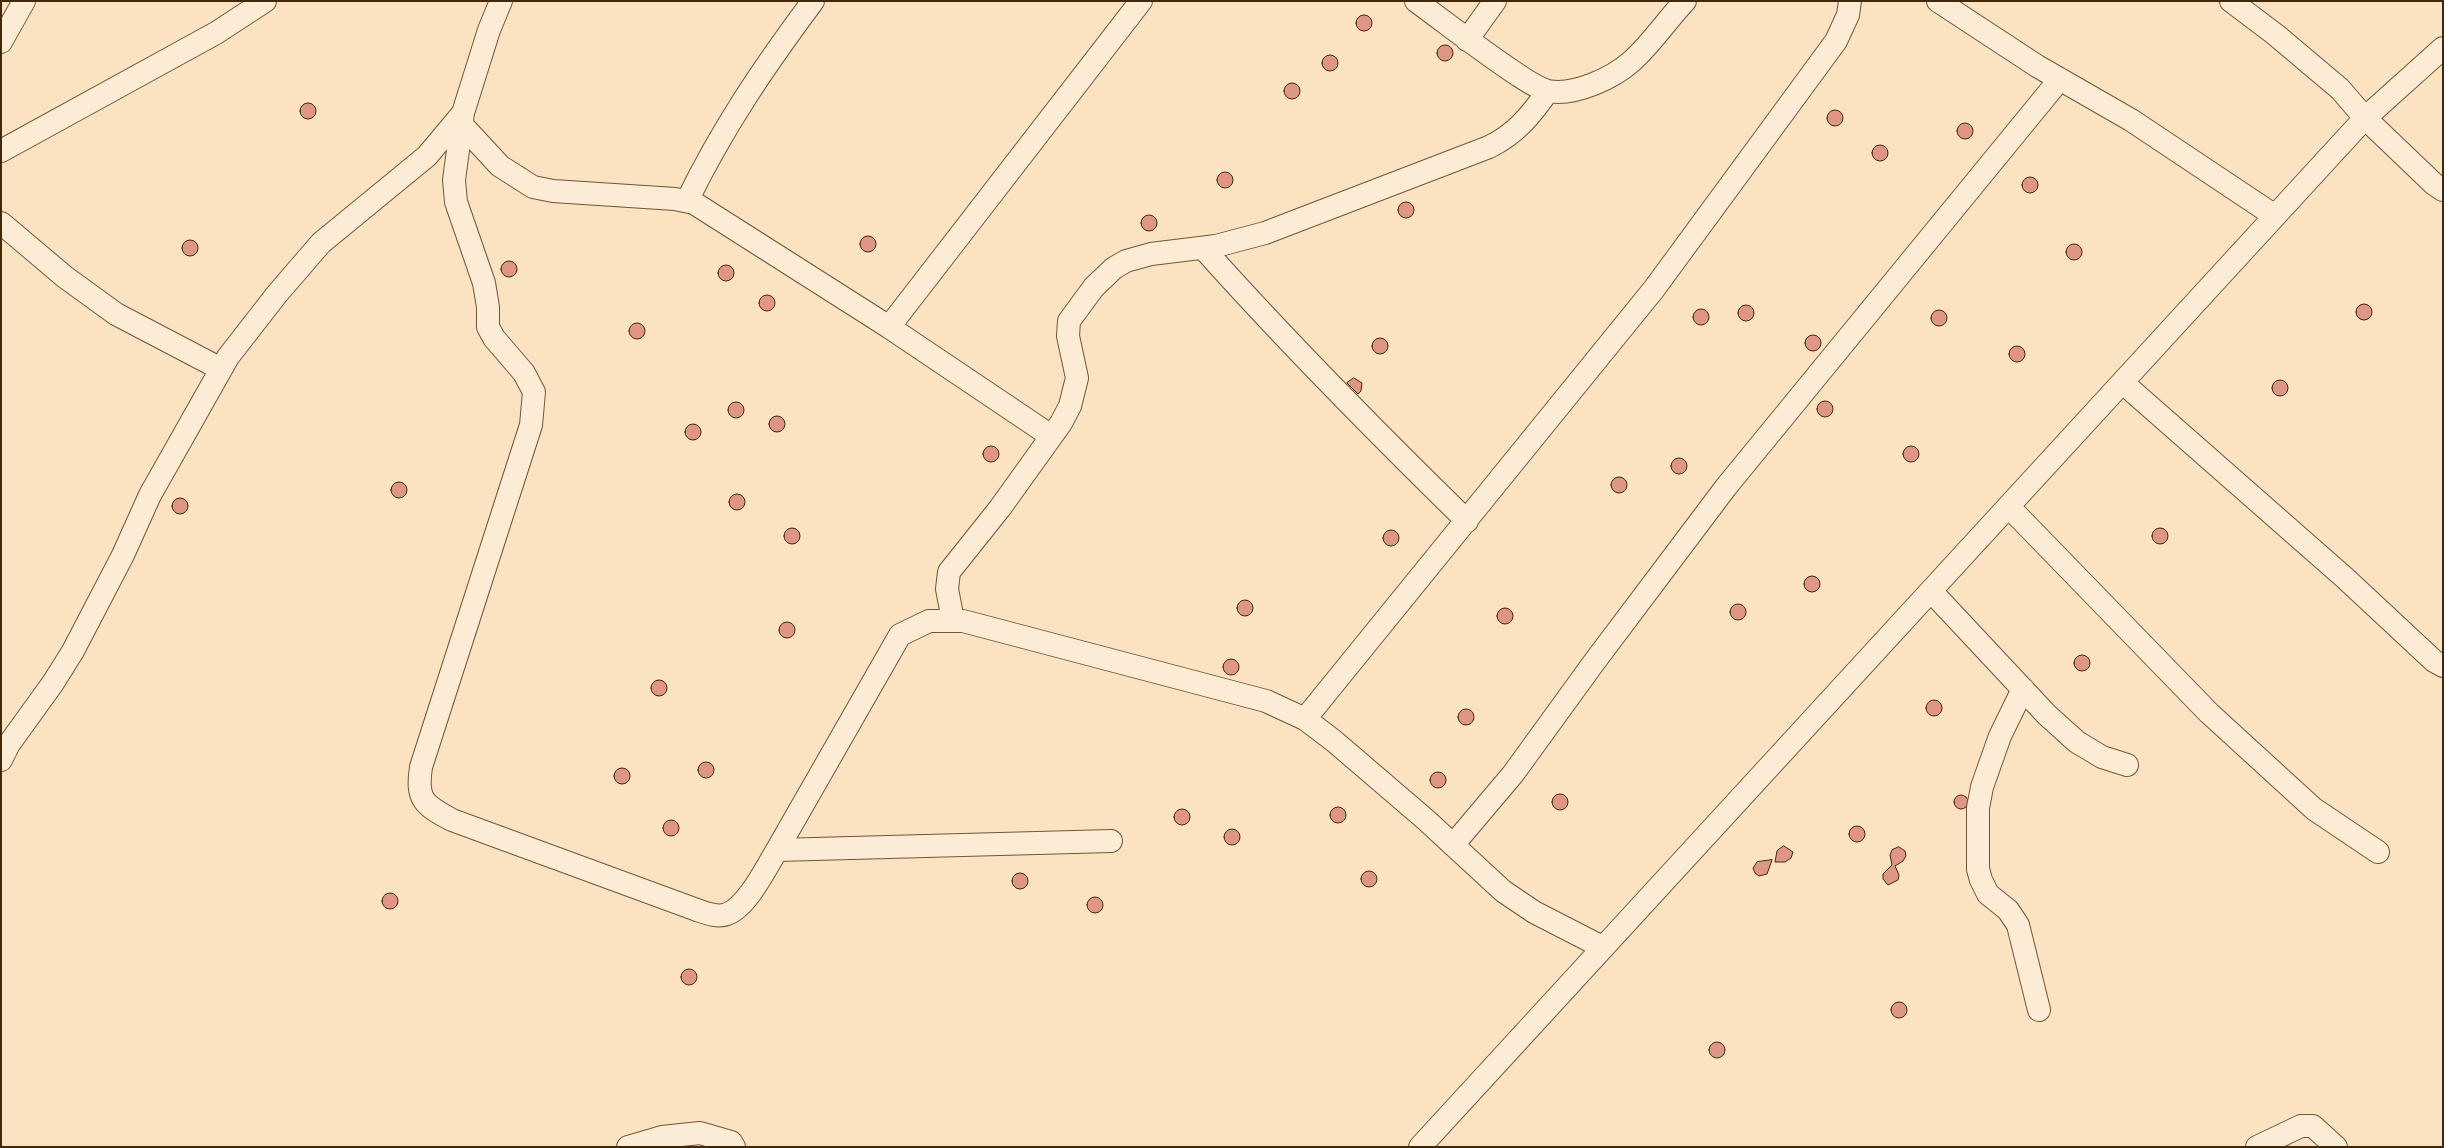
<!DOCTYPE html>
<style>
body{margin:0}
#map{position:relative;width:2444px;height:1148px;overflow:hidden;background:#fbe2c0;font-family:Vollkorn,serif}
canvas{display:block}
.frame{position:absolute;inset:0;border:2px solid #41280b;pointer-events:none}
</style>
<div id="map">
<canvas width="2444" height="1148"></canvas>
<div class="frame"></div>
</div>
<script>
const c = document.querySelector('canvas').getContext('2d');
c.lineJoin = 'round';
function paint(path, color) {
  c.fillStyle = color;
  c.fill(path, 'evenodd');
}
function stroke(path, color, width, dash) {
  c.strokeStyle = color;
  c.lineWidth = width;
  c.lineCap = dash ? 'butt' : 'round';
  c.setLineDash(dash || []);
  c.stroke(path);
}
const building = new Path2D(`
 M1356 23a8 8 0 1 1 16 0a8 8 0 1 1-16 0Z
 M1437 53a8 8 0 1 1 16 0a8 8 0 1 1-16 0Z
 M1322 63a8 8 0 1 1 16 0a8 8 0 1 1-16 0Z
 M1284 91a8 8 0 1 1 16 0a8 8 0 1 1-16 0Z
 M300 111a8 8 0 1 1 16 0a8 8 0 1 1-16 0Z
 M1827 118a8 8 0 1 1 16 0a8 8 0 1 1-16 0Z
 M1957 131a8 8 0 1 1 16 0a8 8 0 1 1-16 0Z
 M1872 153a8 8 0 1 1 16 0a8 8 0 1 1-16 0Z
 M1217 180a8 8 0 1 1 16 0a8 8 0 1 1-16 0Z
 M2022 185a8 8 0 1 1 16 0a8 8 0 1 1-16 0Z
 M1398 210a8 8 0 1 1 16 0a8 8 0 1 1-16 0Z
 M1141 223a8 8 0 1 1 16 0a8 8 0 1 1-16 0Z
 M860 244a8 8 0 1 1 16 0a8 8 0 1 1-16 0Z
 M182 248a8 8 0 1 1 16 0a8 8 0 1 1-16 0Z
 M2066 252a8 8 0 1 1 16 0a8 8 0 1 1-16 0Z
 M501 269a8 8 0 1 1 16 0a8 8 0 1 1-16 0Z
 M718 273a8 8 0 1 1 16 0a8 8 0 1 1-16 0Z
 M759 303a8 8 0 1 1 16 0a8 8 0 1 1-16 0Z
 M2356 312a8 8 0 1 1 16 0a8 8 0 1 1-16 0Z
 M1738 313a8 8 0 1 1 16 0a8 8 0 1 1-16 0Z
 M1693 317a8 8 0 1 1 16 0a8 8 0 1 1-16 0Z
 M1931 318a8 8 0 1 1 16 0a8 8 0 1 1-16 0Z
 M629 331a8 8 0 1 1 16 0a8 8 0 1 1-16 0Z
 M1805 343a8 8 0 1 1 16 0a8 8 0 1 1-16 0Z
 M1372 346a8 8 0 1 1 16 0a8 8 0 1 1-16 0Z
 M2009 354a8 8 0 1 1 16 0a8 8 0 1 1-16 0Z
 M 1354,378 L 1362,383 L 1361,391 L 1358,394 L 1347,383 Z
 M2272 388a8 8 0 1 1 16 0a8 8 0 1 1-16 0Z
 M1817 409a8 8 0 1 1 16 0a8 8 0 1 1-16 0Z
 M728 410a8 8 0 1 1 16 0a8 8 0 1 1-16 0Z
 M769 424a8 8 0 1 1 16 0a8 8 0 1 1-16 0Z
 M685 432a8 8 0 1 1 16 0a8 8 0 1 1-16 0Z
 M983 454a8 8 0 1 1 16 0a8 8 0 1 1-16 0Z
 M1903 454a8 8 0 1 1 16 0a8 8 0 1 1-16 0Z
 M1671 466a8 8 0 1 1 16 0a8 8 0 1 1-16 0Z
 M1611 485a8 8 0 1 1 16 0a8 8 0 1 1-16 0Z
 M391 490a8 8 0 1 1 16 0a8 8 0 1 1-16 0Z
 M729 502a8 8 0 1 1 16 0a8 8 0 1 1-16 0Z
 M172 506a8 8 0 1 1 16 0a8 8 0 1 1-16 0Z
 M784 536a8 8 0 1 1 16 0a8 8 0 1 1-16 0Z
 M2152 536a8 8 0 1 1 16 0a8 8 0 1 1-16 0Z
 M1383 538a8 8 0 1 1 16 0a8 8 0 1 1-16 0Z
 M1804 584a8 8 0 1 1 16 0a8 8 0 1 1-16 0Z
 M1237 608a8 8 0 1 1 16 0a8 8 0 1 1-16 0Z
 M1730 612a8 8 0 1 1 16 0a8 8 0 1 1-16 0Z
 M1497 616a8 8 0 1 1 16 0a8 8 0 1 1-16 0Z
 M779 630a8 8 0 1 1 16 0a8 8 0 1 1-16 0Z
 M2074 663a8 8 0 1 1 16 0a8 8 0 1 1-16 0Z
 M1223 667a8 8 0 1 1 16 0a8 8 0 1 1-16 0Z
 M651 688a8 8 0 1 1 16 0a8 8 0 1 1-16 0Z
 M1926 708a8 8 0 1 1 16 0a8 8 0 1 1-16 0Z
 M1458 717a8 8 0 1 1 16 0a8 8 0 1 1-16 0Z
 M698 770a8 8 0 1 1 16 0a8 8 0 1 1-16 0Z
 M614 776a8 8 0 1 1 16 0a8 8 0 1 1-16 0Z
 M1430 780a8 8 0 1 1 16 0a8 8 0 1 1-16 0Z
 M1552 802a8 8 0 1 1 16 0a8 8 0 1 1-16 0Z
 M1954 802a7 7 0 1 1 14 0a7 7 0 1 1-14 0Z
 M1330 815a8 8 0 1 1 16 0a8 8 0 1 1-16 0Z
 M1174 817a8 8 0 1 1 16 0a8 8 0 1 1-16 0Z
 M663 828a8 8 0 1 1 16 0a8 8 0 1 1-16 0Z
 M1849 834a8 8 0 1 1 16 0a8 8 0 1 1-16 0Z
 M1224 837a8 8 0 1 1 16 0a8 8 0 1 1-16 0Z
 M 1784,846 L 1793,852 L 1791,858 L 1785,862 L 1775,862 L 1777,851 Z
 M 1899,847 L 1905,851 L 1906,856 L 1903,861 L 1895,866 L 1899,875 L 1898,880 L 1888,885 L 1883,879 L 1883,874 L 1892,865 L 1890,855 L 1892,850 Z
 M 1772,860 L 1767,874 L 1759,876 L 1755,873 L 1753,868 L 1757,862 Z
 M1361 879a8 8 0 1 1 16 0a8 8 0 1 1-16 0Z
 M1012 881a8 8 0 1 1 16 0a8 8 0 1 1-16 0Z
 M382 901a8 8 0 1 1 16 0a8 8 0 1 1-16 0Z
 M1087 905a8 8 0 1 1 16 0a8 8 0 1 1-16 0Z
 M681 977a8 8 0 1 1 16 0a8 8 0 1 1-16 0Z
 M1891 1010a8 8 0 1 1 16 0a8 8 0 1 1-16 0Z
 M1709 1050a8 8 0 1 1 16 0a8 8 0 1 1-16 0Z`);
paint(building, '#df9684');
stroke(building, '#41280b', 1);
const minor = new Path2D(`
 M 1416,1 C 1450,26 1483,52 1518,75 C 1527,81 1537,88 1548,91 C 1575,96 1613,78 1632,61 C 1652,43 1667,20 1685,1
 M 1938,1 L 2037,66 L 2131,120 L 2275,216
 M 2231,1 L 2276,35 L 2340,89 L 2365,118 L 2434,184 L 2443,190
 M 1467,40 L 1495,1
 M 1,42 L 24,1
 M 463,113 L 454,180 L 456,202 L 484,283 L 488,307 L 488,327 L 494,338 L 524,373 L 534,392 L 531,425 L 421,767 C 416,800 424,805 452,820 L 697,910 C 706,913 718,918 727,914 C 747,907 766,868 777,850 L 900,635 L 929,621 L 963,621 L 1266,701 L 1305,719 L 1334,741 L 1425,819 L 1503,891 L 1534,912 L 1602,947
 M 462,125 L 500,166 L 533,187 L 553,191 L 675,199 L 694,203 L 889,327 L 1051,436
 M 1,151 L 216,33 L 265,1
 M 687,201 C 723,127 764,67 813,1
 M 1,223 L 65,277 L 116,314 L 221,369
 M 1203,248 C 1287,342 1376,432 1467,521
 M 889,327 L 1141,1
 M 2123,383 L 2345,578 L 2434,661 L 2443,666
 M 2009,507 L 2209,713 L 2314,809 L 2378,852
 M 1931,591 L 2047,715 L 2077,742 L 2102,757 L 2127,765
 M 953,620 L 947,589 L 949,572 L 1000,508 L 1061,423 L 1070,406 L 1077,378 L 1068,336 L 1069,321 L 1094,287 L 1114,268 L 1126,261 L 1151,254 L 1216,246 L 1265,233 L 1489,147 C 1516,134 1531,115 1548,91
 M 2023,689 L 2000,736 L 1982,787 L 1978,808 L 1978,869 L 1981,880 L 1988,894 L 2008,910 L 2018,925 L 2039,1010
 M 1305,719 L 1654,289 L 1836,41 L 1848,15 L 1850,1
 M 1,760 L 9,744 L 53,683 L 73,651 L 123,555 L 150,495 L 228,357 L 277,294 L 321,243 L 427,156 L 463,113 L 489,30 L 501,1
 M 1453,845 L 1513,774 L 1595,661 L 1726,487 L 2060,79
 M 777,850 L 1111,841
 M 628,1147 L 662,1137 L 700,1133 L 731,1142 L 734,1147
 M 1420,1147 L 2365,118 L 2443,48
 M 2257,1147 L 2301,1126 L 2313,1126 L 2336,1147`);
stroke(minor, '#705638', 24);
stroke(minor, '#fcecd6', 22);
</script>
